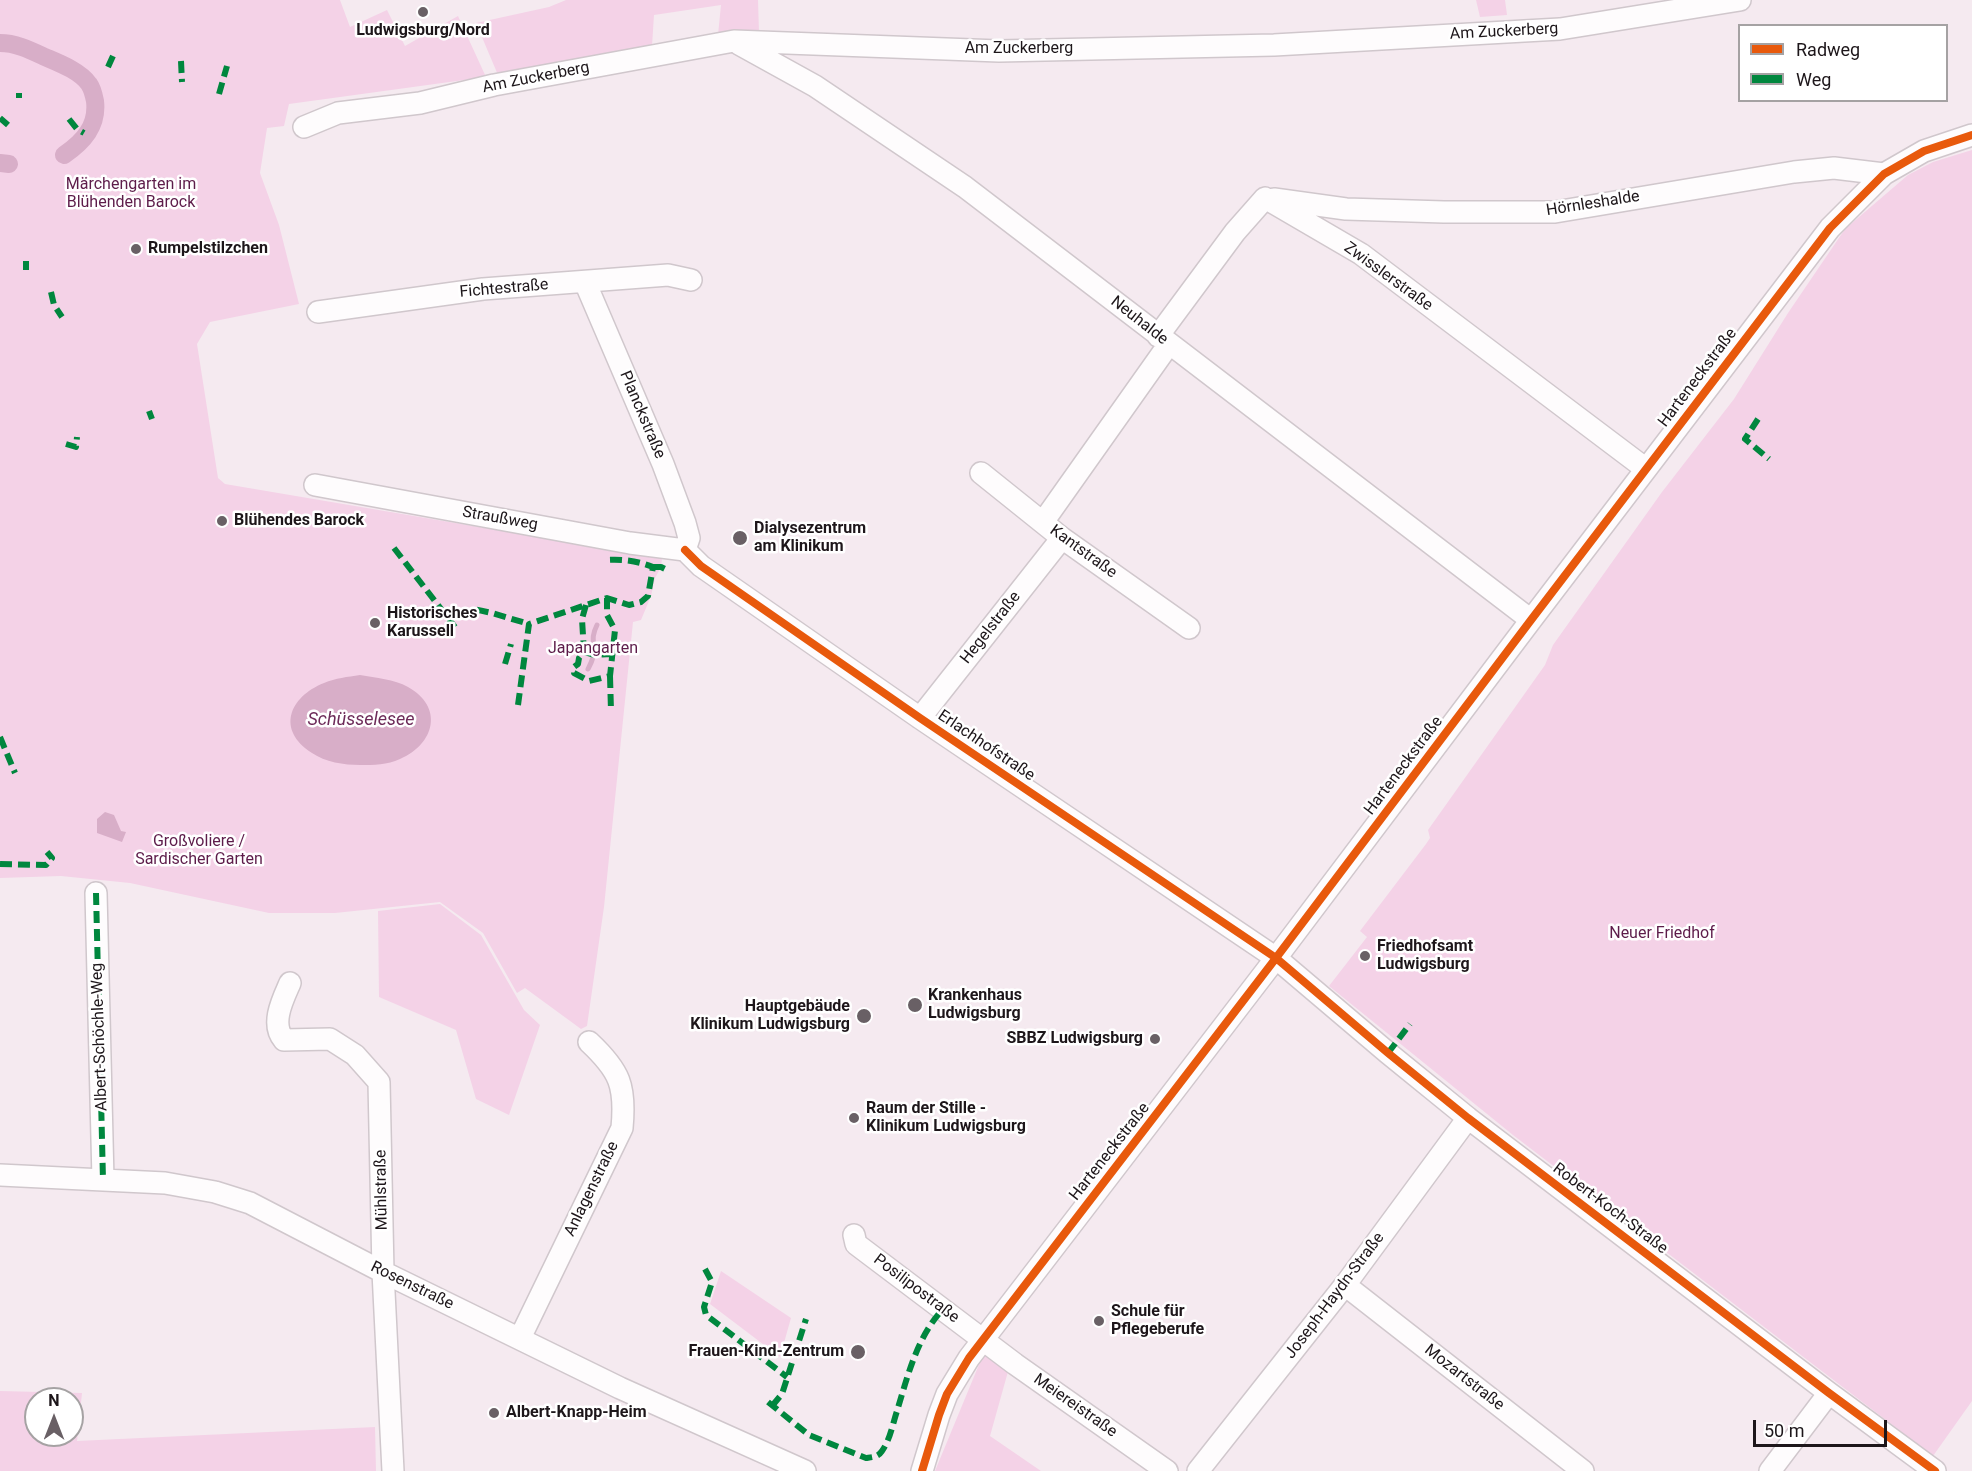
<!DOCTYPE html>
<meta charset="utf-8">
<style>
body{margin:0}
#map{position:relative;width:1972px;height:1471px;overflow:hidden;background:#f5eaf0;font-family:Roboto,sans-serif}
canvas{display:block}
.legend{position:absolute;left:1738px;top:24px;width:210px;height:78px;box-sizing:border-box;background:#fff;border:2px solid #a5a2a3;margin:0;padding:8px 10px;list-style:none;font-size:18px;color:#1d161a}
.legend li{display:flex;align-items:center;gap:12px;height:30px}
.legend b{width:30px;border:2px solid #a5a2a3}
.north{position:absolute;left:24px;top:1387px;width:60px;height:60px;box-sizing:border-box;background:#fff;border:2px solid #a5a2a3;border-radius:50%;rotate:0deg;font-size:16px;font-weight:700;line-height:24px;text-align:center;color:#1d161a}
.north::after{content:'';display:block;margin:auto;width:21px;height:27px;background:#696065;clip-path:polygon(50% 0,100% 100%,50% 72%,0 100%)}
.scale{position:absolute;left:1753px;top:1420px;width:134px;height:27px;box-sizing:border-box;border:3px solid #1d161a;border-top:0;padding-left:8px;font-size:18px;line-height:21px;white-space:nowrap;color:#1d161a;-webkit-text-stroke:4px #fff;paint-order:stroke}
</style>
<div id="map">
<canvas width="1972" height="1471"></canvas>
<ul class="legend">
<li><b style="height:8px;background:#e8590c"></b>Radweg</li>
<li><b style="height:8px;background:#00873e"></b>Weg</li>
</ul>
<div class="north">N</div>
<div class="scale">50 m</div>
</div>
<script>
const c = document.querySelector('canvas').getContext('2d');
c.lineJoin = 'round';
function paint(path, color) {
  c.fillStyle = color;
  c.fill(path, 'evenodd');
}
function stroke(path, color, width, dash) {
  c.strokeStyle = color;
  c.lineWidth = width;
  c.lineCap = dash ? 'butt' : 'round';
  c.setLineDash(dash || []);
  c.stroke(path);
}
function write(font, color, halo, rows, align = 'center') {
  c.font = font + ' Roboto,sans-serif';
  c.lineWidth = 5;
  c.setLineDash([]);
  c.textBaseline = 'middle';
  c.strokeStyle = halo;
  c.fillStyle = color;
  for (const [text, x, y, turn = 0] of rows) {
    c.save();
    c.translate(x, y);
    c.rotate((+turn || 0) * Math.PI / 180);
    c.textAlign = isNaN(turn) ? turn : align;
    if (halo) c.strokeText(text, 0, 0);
    c.fillText(text, 0, 0);
    c.restore();
  }
}
paint(new Path2D(`
 M 0,0 L 340,0 L 350,27 L 387,10 L 405,46 L 458,16 L 486,77 L 289,104 L 284,126 L 267,128 L 260,173 L 279,225 L 299,304 L 210,322 L 197,344 L 218,478 L 225,484 L 662,558 L 661,567 L 655,578 L 651,596 L 641,620 L 633,622 L 604,907 L 587,1026 L 581,1029 L 525,988 L 517,993 L 483,933 L 440,902 L 335,913 L 269,913 L 130,883 L 61,876 L 0,878 Z
 M 566,0 L 758,0 L 759,33 L 718,35 L 721,5 L 654,15 L 652,46 L 498,75 L 476,23 L 549,7 Z
 M 1476,0 L 1505,0 L 1507,15 L 1480,17 Z
 M 1972,150 L 1972,1401 L 1933,1456 L 1513,1135 L 1329,986 L 1367,937 L 1360,931 L 1426,844 L 1430,838 L 1428,830 L 1545,665 L 1553,645 L 1662,492 L 1734,399 L 1788,313 L 1845,229 L 1908,175 L 1933,162 Z
 M 440,904 L 481,935 L 524,1010 L 540,1025 L 509,1115 L 476,1099 L 456,1030 L 379,997 L 378,911 Z
 M 721,1271 L 791,1318 L 780,1357 L 710,1304 Z
 M 985,1350 L 1009,1368 L 990,1436 L 1041,1471 L 935,1471 Z
 M 0,1391 L 82,1393 L 77,1441 L 375,1427 L 376,1471 L 0,1471 ZM 36,1399 L 72,1399 L 72,1435 L 36,1435 Z`), '#f4d2e7');
paint(new Path2D(`
 M 360,675 C 376,678 394,679 408,687 C 444,707 435,744 400,759 C 387,765 374,765 360,765 C 344,765 325,762 312,753 C 276,730 289,697 324,683 C 336,678 347,677 360,675 Z
 M 105,812 L 114,815 L 121,831 L 126,832 L 122,842 L 97,833 L 97,819 Z`), '#d8aec8');
stroke(new Path2D(`
 M 588,669 C 591,663 595,656 594,649 C 593,639 592,635 597,625`), '#d8aec8', 5);
stroke(new Path2D(`
 M 0,43 C 16,43 30,50 45,57 C 59,63 80,71 89,84 C 92,88 94,96 95,101 C 98,126 83,142 64,155
 M 0,163 L 9,164`), '#d8aec8', 18);
const minor = new Path2D(`
 M 739,44 L 815,86 L 965,187 L 1531,620
 M 304,127 L 338,113 L 420,103 L 494,85 L 734,41 L 999,51 L 1274,45 L 1560,29 L 1740,0
 M 1274,199 L 1346,209 L 1444,212 L 1555,212 L 1794,172 L 1834,168 L 1884,174
 M 585,282 L 663,464 L 685,523 L 689,538 L 685,550
 M 318,312 L 483,289 L 668,275 L 691,280
 M 1158,336 L 1235,232 L 1265,198 L 1361,254 L 1646,469
 M 981,473 L 1062,538 L 1189,628
 M 315,485 L 630,543 L 685,550
 M 1043,522 L 1169,344
 M 685,550 L 701,566 L 920,718 L 1276,958 L 1388,1053 L 1468,1118 L 1829,1393 L 1935,1471
 M 920,718 L 1062,538
 M 96,893 L 103,1180
 M 290,983 C 283,999 270,1024 284,1040 L 330,1039 L 355,1055 L 379,1082 L 383,1272 L 393,1471
 M 0,1175 L 165,1183 L 215,1192 L 250,1203 L 383,1272 L 620,1388 L 805,1471
 M 854,1235 L 856,1244 L 1015,1364 L 1167,1471
 M 1345,1285 L 1583,1471
 M 520,1338 L 622,1128 C 626,1086 620,1071 589,1042
 M 922,1471 L 939,1415 L 947,1394 L 969,1358 L 1276,958 L 1531,620 L 1830,228 L 1884,174 L 1924,151 L 1972,135
 M 1198,1471 L 1345,1285 L 1468,1118
 M 1770,1471 L 1829,1393`);
stroke(minor, '#d0c7cc', 24);
stroke(minor, '#fefcfd', 21);
stroke(new Path2D(`
 M 181,61 L 182,82
 M 108,67 L 113,56
 M 19,93 L 19,98
 M 219,94 L 227,66
 M 0,118 L 8,125
 M 69,119 L 77,129 L 84,133
 M 26,261 L 26,270
 M 51,292 L 54,305 L 62,317
 M 149,411 L 152,419
 M 1758,419 L 1745,439 L 1769,459
 M 66,444 L 76,447 L 77,437
 M 394,548 L 455,627
 M 653,567 L 661,567 L 667,570
 M 586,605 L 582,619 L 584,652 L 579,658 L 578,664 L 574,667 L 574,673 L 589,681 L 610,676 L 615,630 L 607,615 L 607,598
 M 461,617 L 474,609 L 492,613 L 529,624
 M 584,652 L 594,655 L 612,654
 M 505,664 L 511,644
 M 610,676 L 611,711
 M 518,705 L 529,624 L 607,598 L 629,605 L 641,602 L 648,596 L 653,567 C 638,561 623,559 607,560
 M 0,737 L 15,773
 M 0,864 L 46,865 L 52,858 L 47,852
 M 96,893 L 103,1180
 M 1388,1053 L 1410,1024
 M 705,1269 L 712,1282 L 704,1307 L 706,1315 L 787,1377
 M 768,1402 L 809,1435 L 866,1458 C 873,1457 878,1457 882,1451 C 890,1440 893,1423 897,1411 C 908,1375 917,1337 943,1309
 M 772,1406 L 782,1394 L 806,1319`), '#00873e', 6, [12, 6]);
stroke(new Path2D(`
 M 685,550 L 701,566 L 920,718 L 1276,958 L 1388,1053 L 1468,1118 L 1829,1393 L 1935,1471
 M 922,1471 L 939,1415 L 947,1394 L 969,1358 L 1276,958 L 1531,620 L 1830,228 L 1884,174 L 1924,151 L 1972,135`), '#e8590c', 8);
for (const [x, y, r, color] of [
 [423,12,6,"#696065"],
 [136,249,6,"#696065"],
 [222,521,6,"#696065"],
 [740,538,8,"#696065"],
 [375,623,6,"#696065"],
 [1365,956,6,"#696065"],
 [915,1005,8,"#696065"],
 [864,1016,8,"#696065"],
 [1155,1039,6,"#696065"],
 [854,1118,6,"#696065"],
 [1099,1321,6,"#696065"],
 [858,1352,8,"#696065"],
 [494,1413,6,"#696065"]
]) {
  const dot = new Path2D();
  dot.arc(x, y, r, 0, 2 * Math.PI);
  c.fillStyle = color;
  c.fill(dot);
  stroke(dot, '#fff', 2);
}
write('bold 16px', '#1d161a', '#fff', [
 ["Ludwigsburg/Nord",423,31,"center"],
 ["Rumpelstilzchen",148,249],
 ["Blühendes Barock",234,521],
 ["Dialysezentrum",754,529],
 ["am Klinikum",754,547],
 ["Historisches",387,614],
 ["Karussell",387,632],
 ["Friedhofsamt",1377,947],
 ["Ludwigsburg",1377,965],
 ["Krankenhaus",928,996],
 ["Ludwigsburg",928,1014],
 ["Hauptgebäude",850,1007,"right"],
 ["Klinikum Ludwigsburg",850,1025,"right"],
 ["SBBZ Ludwigsburg",1143,1039,"right"],
 ["Raum der Stille -",866,1109],
 ["Klinikum Ludwigsburg",866,1127],
 ["Schule für",1111,1312],
 ["Pflegeberufe",1111,1330],
 ["Frauen-Kind-Zentrum",844,1352,"right"],
 ["Albert-Knapp-Heim",506,1413]
], 'left');
write('16px', '#1d161a', '#fff', [
 ["Am Zuckerberg",1504,32,-3],
 ["Am Zuckerberg",1019,49],
 ["Am Zuckerberg",536,78,-11],
 ["Hörnleshalde",1593,204,-9],
 ["Zwisslerstraße",1388,277,36],
 ["Fichtestraße",504,289,-5],
 ["Neuhalde",1139,321,38],
 ["Harteneckstraße",1698,378,-53],
 ["Planckstraße",642,415,67],
 ["Straußweg",500,519,10],
 ["Kantstraße",1083,552,36],
 ["Hegelstraße",991,628,-52],
 ["Erlachhofstraße",986,746,34],
 ["Harteneckstraße",1404,766,-53],
 ["Albert-Schöchle-Weg",100,1037,-92],
 ["Harteneckstraße",1110,1152,-52],
 ["Anlagenstraße",592,1189,-64],
 ["Mühlstraße",382,1190,-91],
 ["Robert-Koch-Straße",1610,1209,37],
 ["Rosenstraße",412,1286,26],
 ["Posilipostraße",916,1289,37],
 ["Joseph-Haydn-Straße",1335,1296,-53],
 ["Mozartstraße",1464,1378,38],
 ["Meiereistraße",1075,1406,35]
]);
write('16px', '#5d1c4a', '#fff', [
 ["Märchengarten im",131,185],
 ["Blühenden Barock",131,203],
 ["Japangarten",593,649],
 ["Großvoliere /",199,842],
 ["Sardischer Garten",199,860],
 ["Neuer Friedhof",1662,934]
]);
write('italic 18px', '#6d2b59', '#fff', [
 ["Schüsselesee",361,720]
]);
</script>
